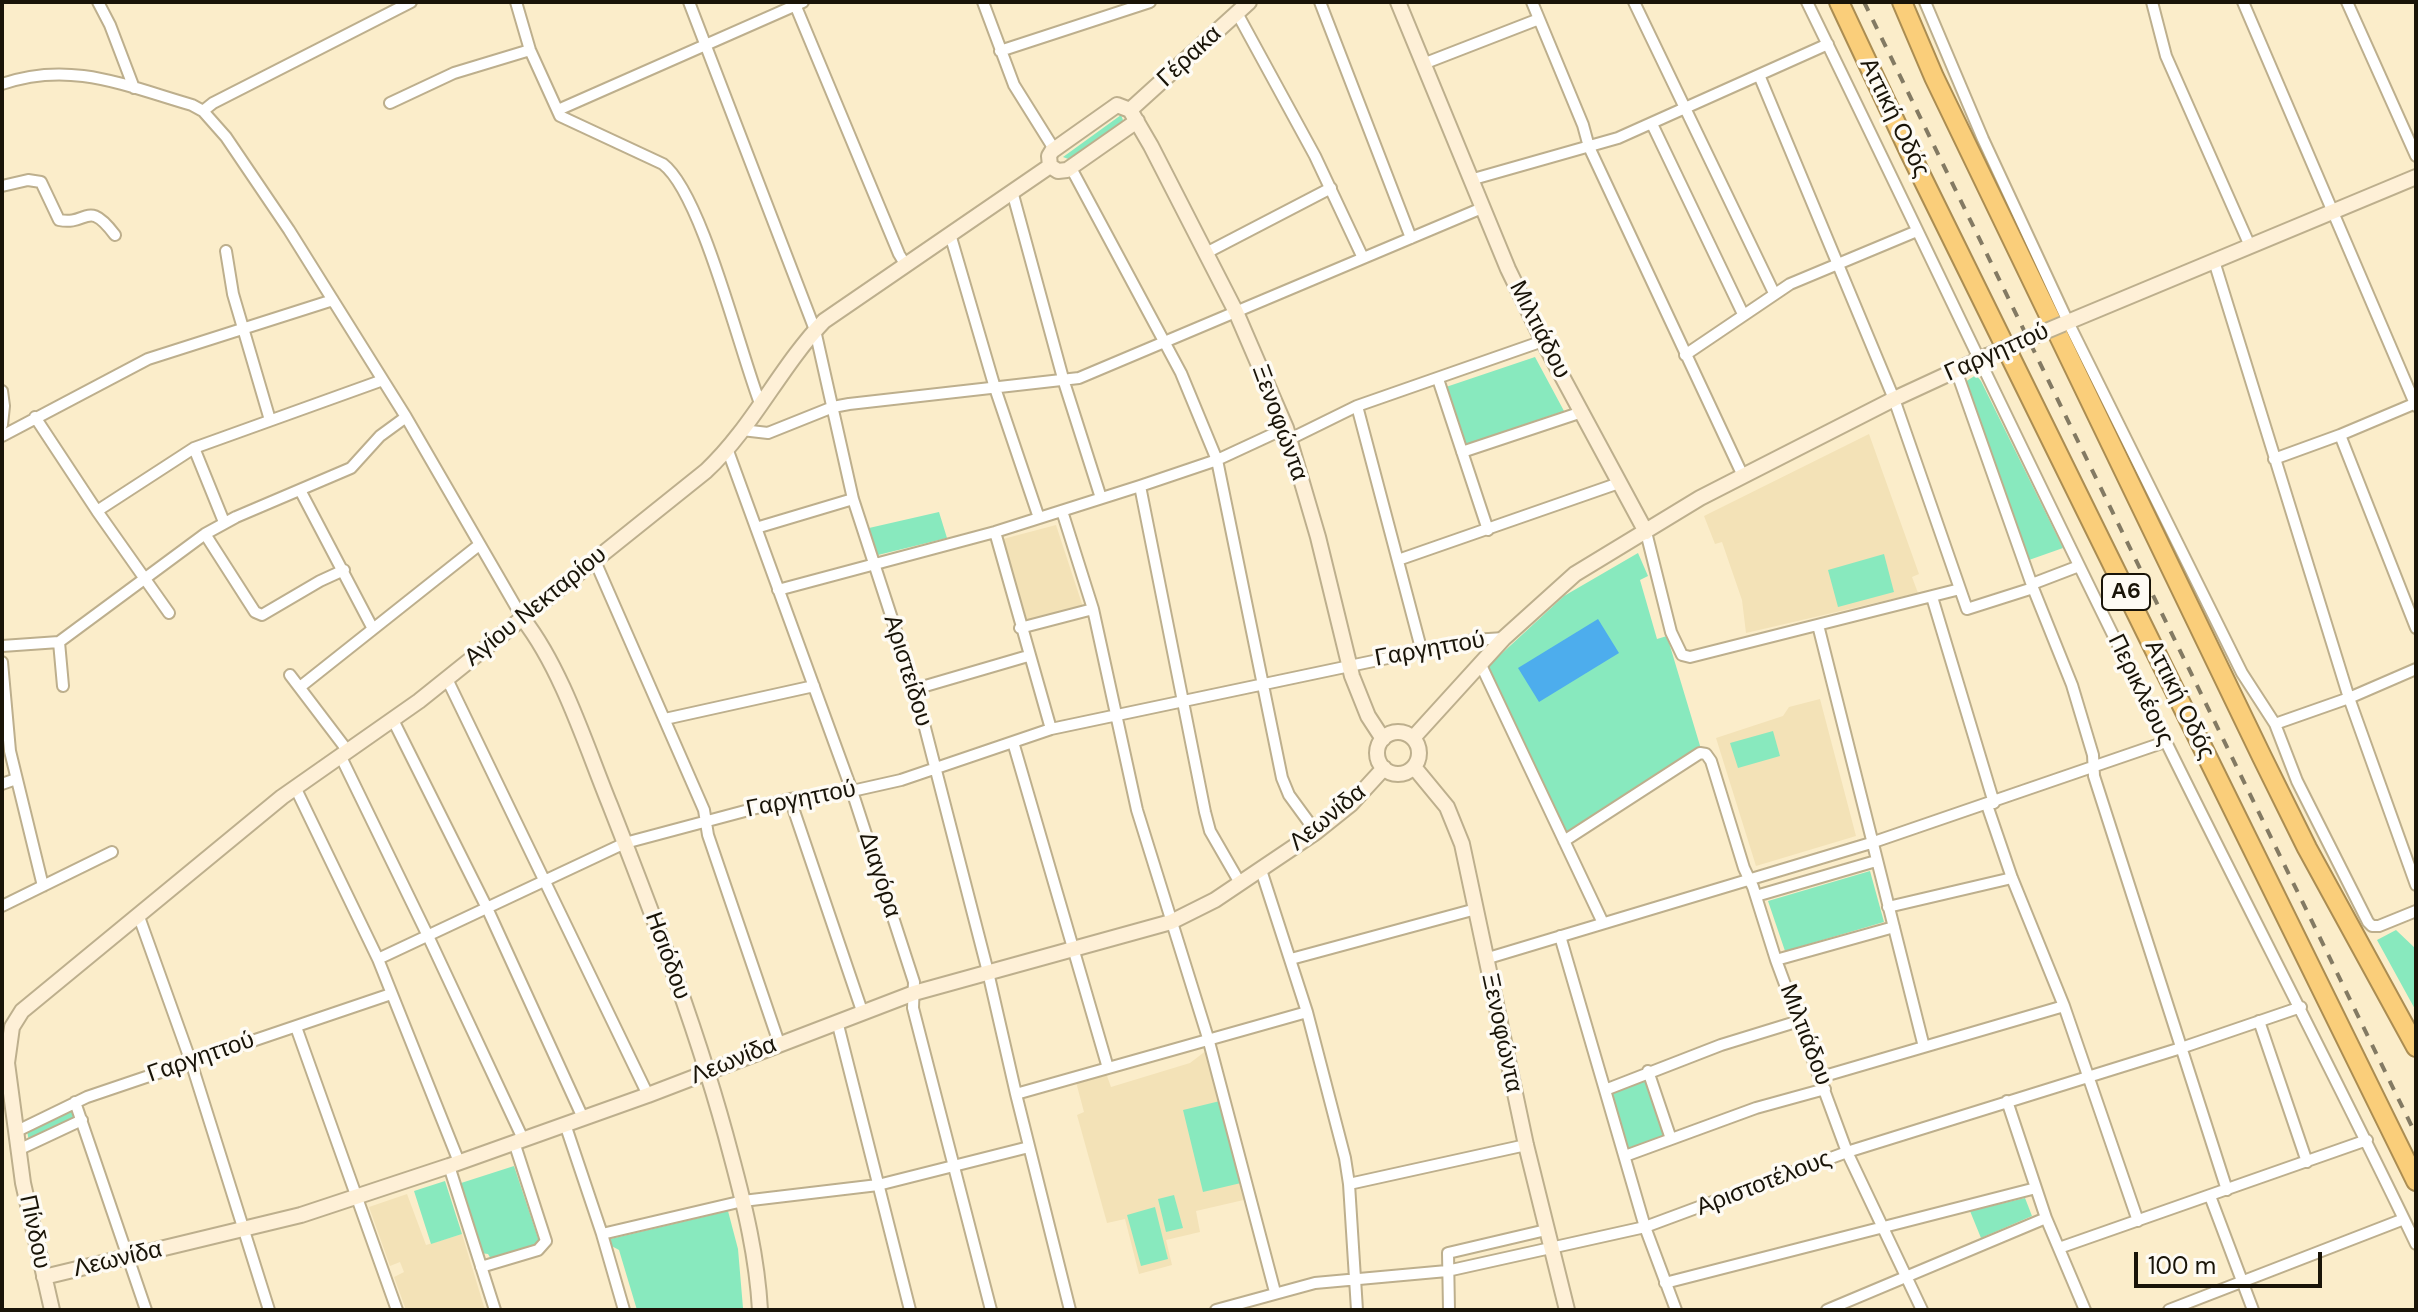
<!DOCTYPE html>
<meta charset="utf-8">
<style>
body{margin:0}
#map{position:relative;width:2418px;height:1312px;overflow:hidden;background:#fbedca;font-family:"DM Sans",sans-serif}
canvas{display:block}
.frame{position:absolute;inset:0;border:4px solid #191408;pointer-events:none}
.scale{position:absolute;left:2134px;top:1252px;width:188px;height:36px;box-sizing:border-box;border:4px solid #191408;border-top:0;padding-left:10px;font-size:24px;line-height:28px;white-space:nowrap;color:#191408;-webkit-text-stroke:6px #fefbf4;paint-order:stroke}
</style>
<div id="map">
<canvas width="2418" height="1312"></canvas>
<div class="frame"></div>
<div class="scale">100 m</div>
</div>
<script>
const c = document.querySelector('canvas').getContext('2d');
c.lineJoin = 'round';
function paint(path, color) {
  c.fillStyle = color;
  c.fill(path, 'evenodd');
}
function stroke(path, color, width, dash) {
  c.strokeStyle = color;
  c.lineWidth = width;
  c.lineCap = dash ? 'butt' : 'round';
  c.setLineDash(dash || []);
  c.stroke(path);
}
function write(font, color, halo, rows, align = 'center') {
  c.font = font + ' "DM Sans",sans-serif';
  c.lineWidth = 7;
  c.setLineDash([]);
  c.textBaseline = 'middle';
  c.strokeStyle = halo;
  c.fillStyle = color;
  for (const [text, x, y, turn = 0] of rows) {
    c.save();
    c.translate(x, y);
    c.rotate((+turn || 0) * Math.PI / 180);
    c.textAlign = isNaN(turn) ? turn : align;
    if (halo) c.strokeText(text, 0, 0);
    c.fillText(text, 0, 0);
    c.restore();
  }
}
paint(new Path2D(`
 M 1869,434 L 1919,574 L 1912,577 L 1918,593 L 1746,633 L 1742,600 L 1722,542 L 1715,544 L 1704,516 Z
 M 1056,525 L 1083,607 L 1026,622 L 1003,539 Z
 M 1820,699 L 1856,836 L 1756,866 L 1716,738 L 1783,716 L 1789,707 Z
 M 1207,1050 L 1248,1199 L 1196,1211 L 1200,1232 L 1166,1240 L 1172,1265 L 1139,1274 L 1125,1219 L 1107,1223 L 1077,1115 L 1084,1112 L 1076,1082 L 1106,1073 L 1111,1087 L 1190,1063 Z
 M 407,1194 L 426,1245 L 462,1234 L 485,1310 L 406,1310 L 394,1277 L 404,1272 L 400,1262 L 390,1266 L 369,1207 Z`), '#f3e2b7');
paint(new Path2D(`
 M 1121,115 L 1123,120 L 1121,124 L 1071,160 L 1063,157 Z
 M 1535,357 L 1564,411 L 1466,444 L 1446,387 Z
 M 1976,375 L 1981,381 L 2063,548 L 2029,560 L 1965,382 Z
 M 939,512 L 947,538 L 878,555 L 869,528 Z
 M 1638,553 L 1648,576 L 1640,580 L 1657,639 L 1667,636 L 1701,749 L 1566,837 L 1485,669 L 1564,596 Z
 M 1884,554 L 1894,592 L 1838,607 L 1828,570 Z
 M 1773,731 L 1780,756 L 1738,768 L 1730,743 Z
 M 1870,871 L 1884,922 L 1785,951 L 1768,901 Z
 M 2396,930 L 2416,949 L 2416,1011 L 2377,940 Z
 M 1646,1079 L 1664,1136 L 1628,1148 L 1612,1093 Z
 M 1220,1101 L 1241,1183 L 1203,1192 L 1183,1110 Z
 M 72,1110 L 75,1120 L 29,1141 L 27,1131 Z
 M 514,1166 L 540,1244 L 491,1259 L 488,1254 L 480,1253 L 458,1184 Z
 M 445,1181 L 462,1234 L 431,1244 L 414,1191 Z
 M 1174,1195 L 1183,1228 L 1166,1232 L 1158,1199 Z
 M 2025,1198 L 2032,1216 L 1981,1238 L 1970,1211 Z
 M 1155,1207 L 1168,1259 L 1141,1266 L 1127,1215 Z
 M 728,1211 L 738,1249 L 743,1308 L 637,1310 L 619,1250 L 606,1243 L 606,1240 Z`), '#88e9be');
paint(new Path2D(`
 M 1598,619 L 1619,653 L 1539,702 L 1518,668 Z`), '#4daded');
const street = new Path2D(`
 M 98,2 L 110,25 L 134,88
 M 516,2 L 530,50 L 560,116 L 663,164 C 702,194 740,353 761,406
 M 689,2 L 815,330 L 853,499 L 915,689 L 988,972 L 1016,1094 L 1070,1310
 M 794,2 L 899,254 L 905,264
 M 983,2 L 1014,85 L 1054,149
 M 1320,2 L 1411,238
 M 1532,2 L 1583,125 L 1589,147 L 1743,476
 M 1634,2 L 1774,293
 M 1807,2 C 1927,248 2043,496 2165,740 C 2248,909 2335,1075 2416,1244
 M 1925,2 L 1983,139 L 2068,322 L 2242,673 L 2275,724 L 2297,781 L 2368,922 L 2372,926 L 2379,926 L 2416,911
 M 2152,2 L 2166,56 L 2250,246
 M 2243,2 L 2416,406
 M 2347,2 L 2416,156
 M 1237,13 L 1315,156 L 1363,258
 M 1000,51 L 1150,2
 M 1423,64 L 1539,19
 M 1759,75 L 1894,399 L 1967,609 L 2033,588
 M 2,84 C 71,60 126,86 192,105 L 203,111 L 226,137 L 289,230 L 406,417 L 523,619
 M 390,103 L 454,73 L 530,50
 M 558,110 L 803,2
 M 203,111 L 213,103 L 411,2
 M 1652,124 L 1743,314
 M 1071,168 L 1181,373 L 1217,460 L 1282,778 L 1289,795 L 1316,832
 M 1470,180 L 1618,138 L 1828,44
 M 2,186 L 28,180 L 41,182 L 59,220 C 88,226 87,198 115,235
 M 1012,191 L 1064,382 L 1101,498
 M 950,234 L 995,388 L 1039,518
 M 226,251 L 233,294 L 270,420
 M 1206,253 L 1331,188
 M 2214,261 L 2349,698 L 2416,885
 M 1685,355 L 1790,284 L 1917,231
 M 1956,370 L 2033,588 L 2072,685 L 2093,755 L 2094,776 L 2227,1190
 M 1438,379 L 1488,530
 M 2,391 L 4,406 L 2,425
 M 1357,406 L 1422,652
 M 35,417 L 97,511 L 169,613
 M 742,430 L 768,433 L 833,407 L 849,404 L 1079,378 L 1482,208
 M 2340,435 L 2416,628
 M 2,436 L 148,359 L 333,300
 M 1290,439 L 1357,406 L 1543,341
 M 194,448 L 224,522
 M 728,451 L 852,791 L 914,982 L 913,1008 L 991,1310
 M 1462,452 L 1582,412
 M 2274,459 L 2340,435 L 2416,403
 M 1140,486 L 1205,812 L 1210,831 L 1240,883
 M 300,490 L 373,629
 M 97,511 L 194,448 L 383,380
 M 1062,511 L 1093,609 L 1137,810 L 1208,1038 L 1275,1292
 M 756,528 L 853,499
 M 995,532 L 1051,729
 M 1646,532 L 1671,632 L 1682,655 L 1690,657 L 1960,589
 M 205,534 L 255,612 L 262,615 L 320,581 L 344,570
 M 1398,560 L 1619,483
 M 595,561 L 704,810 L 708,835 L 779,1043
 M 2032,584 L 2079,566
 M 778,590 L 995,532 L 1140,486 L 1217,460 L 1286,428
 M 1932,597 L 1994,803
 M 1818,625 L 1924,1047
 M 1020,628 L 1093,609
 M 59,642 L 63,686
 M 2,646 L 59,642 L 205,534 L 236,517 L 351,468 L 380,436 L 406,417
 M 2,662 L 10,751 L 43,886
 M 1480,663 L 1603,923
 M 290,675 L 347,750
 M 447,679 L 648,1095
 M 300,687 L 479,545
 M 915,689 L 1028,656
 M 665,719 L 814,686
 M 393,720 L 487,908 L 583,1118
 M 2275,724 L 2349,698 L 2416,669
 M 1013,742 L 1108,1068
 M 340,755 L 428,936 L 523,1139
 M 2,784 L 16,779
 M 295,787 L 378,959 L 459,1162
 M 790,799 L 862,1011
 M 1987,805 L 2012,878 L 2064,1006 L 2138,1221
 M 1564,841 L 1700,753 L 1706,754 L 1711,761 L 1744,868 L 1753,887 L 1776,960 L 1847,1152 L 1922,1310
 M 1261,870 L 1307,1012 L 1345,1158 L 1349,1184 L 1357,1310
 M 1756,896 L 1876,861
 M 2,906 L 112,852
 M 1888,907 L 2012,878
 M 138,914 L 191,1062 L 269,1310
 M 1560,936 L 1645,1227 L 1676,1310
 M 378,959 L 625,843 L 790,799 L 852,791 L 901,780 L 1051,729 L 1473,640 L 1504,638
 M 1291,959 L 1476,909
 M 1485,959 L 1871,843 L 2165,742
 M 1776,960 L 1894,927
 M 837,1021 L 910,1310
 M 2259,1021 L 2307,1162
 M 296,1027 L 397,1310
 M 1648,1071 L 1671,1139
 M 1821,1077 L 2064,1006
 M 1605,1090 L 1721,1045 L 1799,1021
 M 1016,1094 L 1307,1012
 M 2007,1101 L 2046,1218 L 2085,1310
 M 75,1102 L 146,1310
 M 565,1124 L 602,1234 L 624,1310
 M 15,1132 L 87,1097 L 391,994
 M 18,1150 L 82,1120
 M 1625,1156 L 1756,1108 L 1825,1089
 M 449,1166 L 495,1310
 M 1349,1184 L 1526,1145
 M 2210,1196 L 2253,1310
 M 602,1234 L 743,1201 L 878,1185 L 1029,1147
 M 2059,1248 L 2367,1140
 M 481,1267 L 538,1250 L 546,1241 L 514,1142
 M 1665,1283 L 2036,1188
 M 1216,1310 L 1315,1283 L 1447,1271 L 1645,1227 L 1847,1152 L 2181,1048 L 2301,1007
 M 1449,1310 L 1448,1253 L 1546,1230
 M 1827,1310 L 2046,1218
 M 2169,1310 L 2404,1219`);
const secondary = new Path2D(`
 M 1398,2 L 1508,269 L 1543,341 L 1646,532
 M 1130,110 L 1249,2
 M 1050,166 L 1049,156 L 1052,151 L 1117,105 L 1130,110 L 1151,146 L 1236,312 L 1286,428 L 1318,537 L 1352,676 L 1368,716 L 1383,739
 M 1050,166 L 1058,171 L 1067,170 L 1137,121
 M 2063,324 L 2416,177
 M 523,619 C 562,669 586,746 610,805 C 655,920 700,1036 731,1155 C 745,1207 757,1257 760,1310
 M1377 753a21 21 0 1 1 42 0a21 21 0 1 1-42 0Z
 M 1413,738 L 1504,638 L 1575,574 L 1700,498 L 1743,476 L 1894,399 L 1987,356
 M 1414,767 L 1447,807 L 1462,844 L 1526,1145 L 1567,1310
 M 44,1277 L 301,1215 L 449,1166 L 648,1095 L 914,993 L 1171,922 L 1215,900 L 1316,832 L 1351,804 L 1384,768
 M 52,1310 L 23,1183 L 7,1063 L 12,1027 L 22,1011 L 282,797 L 419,701 L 706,471 C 753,427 780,367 824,321 L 1050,166`);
const highway = new Path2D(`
 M 1839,2 L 1910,153 L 2416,1181
 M 1902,2 L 1934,77 L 2262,757 L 2307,848 L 2416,1047`);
stroke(street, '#bdaf8d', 14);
stroke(secondary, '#bdaf8d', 18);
stroke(highway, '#ab8d52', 22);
stroke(street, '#fff', 10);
stroke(secondary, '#fef0d7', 14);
stroke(highway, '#face7a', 18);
stroke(new Path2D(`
 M 1864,2 L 2416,1135`), '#837a63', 4, [10, 10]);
const secondaryBridge = new Path2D(`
 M 1987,356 L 2063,324`);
stroke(secondaryBridge, '#bdaf8d', 18, []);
stroke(secondaryBridge, '#fef0d7', 14);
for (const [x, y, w] of [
 [2126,592,48]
]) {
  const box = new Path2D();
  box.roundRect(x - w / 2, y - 18, w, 36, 6);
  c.fillStyle = '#fefbf4';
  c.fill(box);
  stroke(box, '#191408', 2);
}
write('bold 22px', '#191408', null, [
 ["Α6",2126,592]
]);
write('24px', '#191408', '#fefbf4', [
 ["Γέρακα",1190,57,-43],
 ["Αττική Οδός",1894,118,64],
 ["Μιλτιάδου",1539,330,63],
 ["Γαργηττού",1997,353,-24],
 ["Ξενοφώντα",1279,423,70],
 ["Αγίου Νεκταρίου",536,607,-39],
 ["Γαργηττού",1430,650,-10],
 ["Αριστείδου",907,671,73],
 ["Περικλέους",2140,690,64],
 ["Αττική Οδός",2179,700,64],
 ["Γαργηττού",801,800,-11],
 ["Λεωνίδα",1328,818,-39],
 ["Διαγόρα",879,875,72],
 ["Ησιόδου",667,956,70],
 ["Ξενοφώντα",1501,1033,78],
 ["Μιλτιάδου",1805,1035,69],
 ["Γαργηττού",201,1058,-19],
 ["Λεωνίδα",734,1061,-22],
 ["Αριστοτέλους",1764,1184,-21],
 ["Πίνδου",34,1232,78],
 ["Λεωνίδα",118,1260,-13]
]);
</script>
